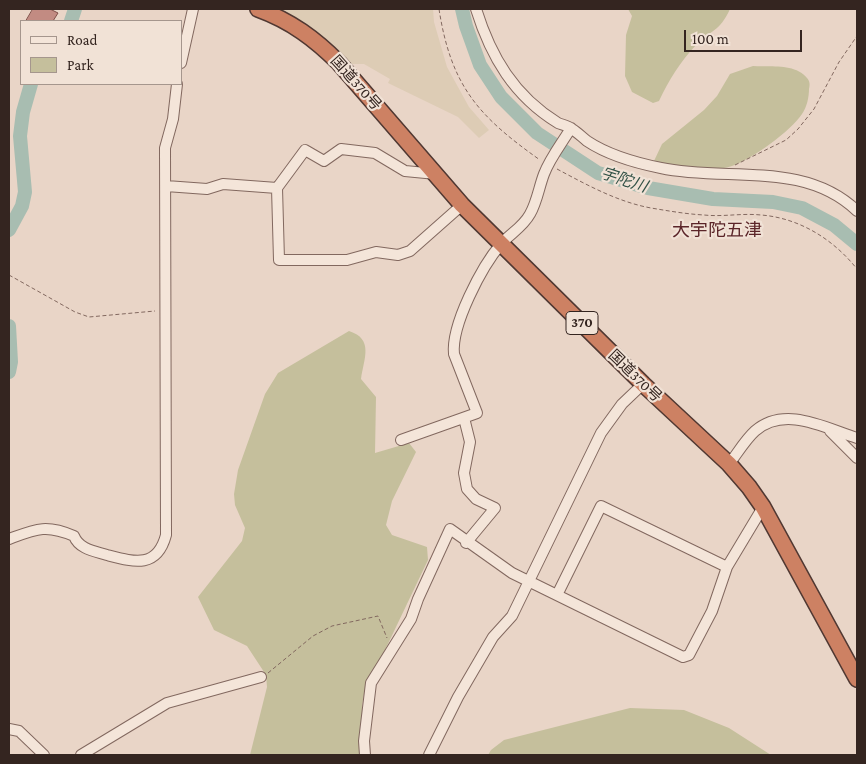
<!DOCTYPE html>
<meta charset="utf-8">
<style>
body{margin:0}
#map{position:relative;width:866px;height:764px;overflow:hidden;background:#e9d5c7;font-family:"Crimson Pro",serif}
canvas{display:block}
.frame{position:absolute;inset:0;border:10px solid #342520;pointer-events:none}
.legend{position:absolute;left:20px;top:20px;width:162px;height:65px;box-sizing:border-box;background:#f1e2d6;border:1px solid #a5968d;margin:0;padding:6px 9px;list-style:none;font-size:15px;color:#342520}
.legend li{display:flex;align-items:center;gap:10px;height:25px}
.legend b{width:25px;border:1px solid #a5968d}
.scale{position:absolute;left:684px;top:30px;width:118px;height:22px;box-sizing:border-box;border:2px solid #342520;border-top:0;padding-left:6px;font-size:15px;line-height:18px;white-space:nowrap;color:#342520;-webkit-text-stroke:4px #f1e2d6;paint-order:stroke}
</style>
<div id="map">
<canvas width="866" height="764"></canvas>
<div class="frame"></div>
<ul class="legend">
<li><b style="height:6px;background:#f4e5d9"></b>Road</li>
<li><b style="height:14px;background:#c5bf9c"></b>Park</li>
</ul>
<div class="scale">100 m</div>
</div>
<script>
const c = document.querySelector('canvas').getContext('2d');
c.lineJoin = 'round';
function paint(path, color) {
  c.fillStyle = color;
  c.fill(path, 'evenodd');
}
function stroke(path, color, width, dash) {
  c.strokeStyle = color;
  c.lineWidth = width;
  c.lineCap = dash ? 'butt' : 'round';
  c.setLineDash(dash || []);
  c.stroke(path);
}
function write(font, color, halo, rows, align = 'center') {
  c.font = font + ' "Crimson Pro","Noto Sans JP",serif';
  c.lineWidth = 4.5;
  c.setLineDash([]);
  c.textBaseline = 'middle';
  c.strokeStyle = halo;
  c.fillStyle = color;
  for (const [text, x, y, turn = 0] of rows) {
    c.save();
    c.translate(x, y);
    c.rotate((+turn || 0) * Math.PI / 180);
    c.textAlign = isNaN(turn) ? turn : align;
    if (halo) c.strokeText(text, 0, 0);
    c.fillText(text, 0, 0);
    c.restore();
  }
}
paint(new Path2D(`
 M 283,9 L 433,9 L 434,22 L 447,67 L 469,107 L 489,130 L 479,138 L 458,117 L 388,83 L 390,79 L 364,64 L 351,64 L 329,41 Z`), '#ddccb5');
paint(new Path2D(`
 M 628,9 L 730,9 C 719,33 711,29 696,45 C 680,62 669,80 659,101 L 653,103 L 632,92 L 625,76 L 626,35 L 632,16 Z
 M 753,66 C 770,67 795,63 807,78 C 810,81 810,85 809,89 C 809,97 807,107 802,114 C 791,131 752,159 732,166 C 715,172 670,169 654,161 L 662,144 L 704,110 L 717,96 L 730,74 Z
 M 349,331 C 374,339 364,358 361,379 L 376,397 L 375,453 L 409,443 L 416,452 L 392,501 L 386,525 L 392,535 L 427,547 L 428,560 L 364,694 L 362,706 L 367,755 L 250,755 L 267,687 L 266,675 L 247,646 L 214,630 L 198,597 L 242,541 L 245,528 L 235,505 L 234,494 L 238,470 L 265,394 L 278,373 Z
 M 630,708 L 684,710 L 729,728 L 771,755 L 488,755 L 491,750 L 504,740 Z`), '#c5bf9c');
stroke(new Path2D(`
 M 462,9 L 466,26 L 480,65 L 501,97 L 537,133 L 598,173 L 648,188 L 713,199 L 773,202 L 802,208 L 834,225 L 857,244
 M 71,21 L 75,9
 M 9,230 L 22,206 L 25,192 L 20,136 L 23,112 L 31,84
 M 9,326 L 11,362 L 9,372`), '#a8bdb1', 14);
const building = new Path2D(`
 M 33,9 L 50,9 L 58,13 L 53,21 L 26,21 Z`);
paint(building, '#c28b82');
stroke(building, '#7e4e47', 1);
const minor = new Path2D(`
 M 476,9 C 491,57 514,96 558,123 C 563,125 568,126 572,129 C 577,132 582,137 587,141 C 608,155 636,163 661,168 C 726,182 804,160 857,211
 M 181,63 L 193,9
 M 436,174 L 405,171 L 375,153 L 341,149 L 324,161 L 305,150 L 277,188 L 279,260 L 347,260 L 376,252 L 398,255 L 410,251 L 462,205
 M 166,186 L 207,189 L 223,184 L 277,188
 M 464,418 L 470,442 L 464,473 L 467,489 L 476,499 L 495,508 L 466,543
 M 830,431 L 857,458
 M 401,440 L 477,413 L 454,354 C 451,325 482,266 501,244 C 511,233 523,227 530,214 C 537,202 539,187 544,174 C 550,158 562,143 571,128
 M 729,464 C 737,454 745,440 755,431 C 785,405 825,428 857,438
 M 9,539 C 36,529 46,524 74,536 C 79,549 94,551 107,555 C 134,562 157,569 166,535 L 165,148 L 173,119 L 177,84
 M 557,595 L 601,506 L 727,567
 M 9,729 L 19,731 L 44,755
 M 81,755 L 167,703 L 261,677
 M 365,755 L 364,741 L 371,683 L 411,619 L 418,599 L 450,529 L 512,573 L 683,657 L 689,655 L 712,611 L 727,567 L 763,507
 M 429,755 L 458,697 L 493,637 L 512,616 L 601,433 L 622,404 L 643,384`);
const highway = new Path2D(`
 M 258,9 C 291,21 315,39 339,63 L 462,205 L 643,384 L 729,464 L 749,487 L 763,507 L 857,679`);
stroke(minor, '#82685f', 12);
stroke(highway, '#503832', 18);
stroke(new Path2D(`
 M 439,9 C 451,86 478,116 540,160
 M 735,165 L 786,140 L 798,129 L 814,109 L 839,62 L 857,36
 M 557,169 C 587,185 618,202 651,208 C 669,211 686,214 704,215 C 723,217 742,213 761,215 C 800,218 834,240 857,269
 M 9,275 L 75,312 L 89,317 L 155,311
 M 268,673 L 313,636 L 332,626 L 378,616 L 387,638`), '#82685f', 1, [4, 2.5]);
stroke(minor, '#f4e5d9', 10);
stroke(highway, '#cd8163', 15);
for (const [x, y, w] of [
 [582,323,32]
]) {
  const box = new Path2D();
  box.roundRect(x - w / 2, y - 11.5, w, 23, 4);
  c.fillStyle = '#f1e2d6';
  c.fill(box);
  stroke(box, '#342520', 1);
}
write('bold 14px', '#342520', null, [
 ["370",582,323]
]);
write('15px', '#342520', '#f1e2d6', [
 ["国道370号",356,83,48],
 ["国道370号",635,376,44]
]);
write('italic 16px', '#325247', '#f1e2d6', [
 ["宇陀川",624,180,18]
]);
write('18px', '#5b2529', '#f1e2d6', [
 ["大宇陀五津",717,230]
]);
</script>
